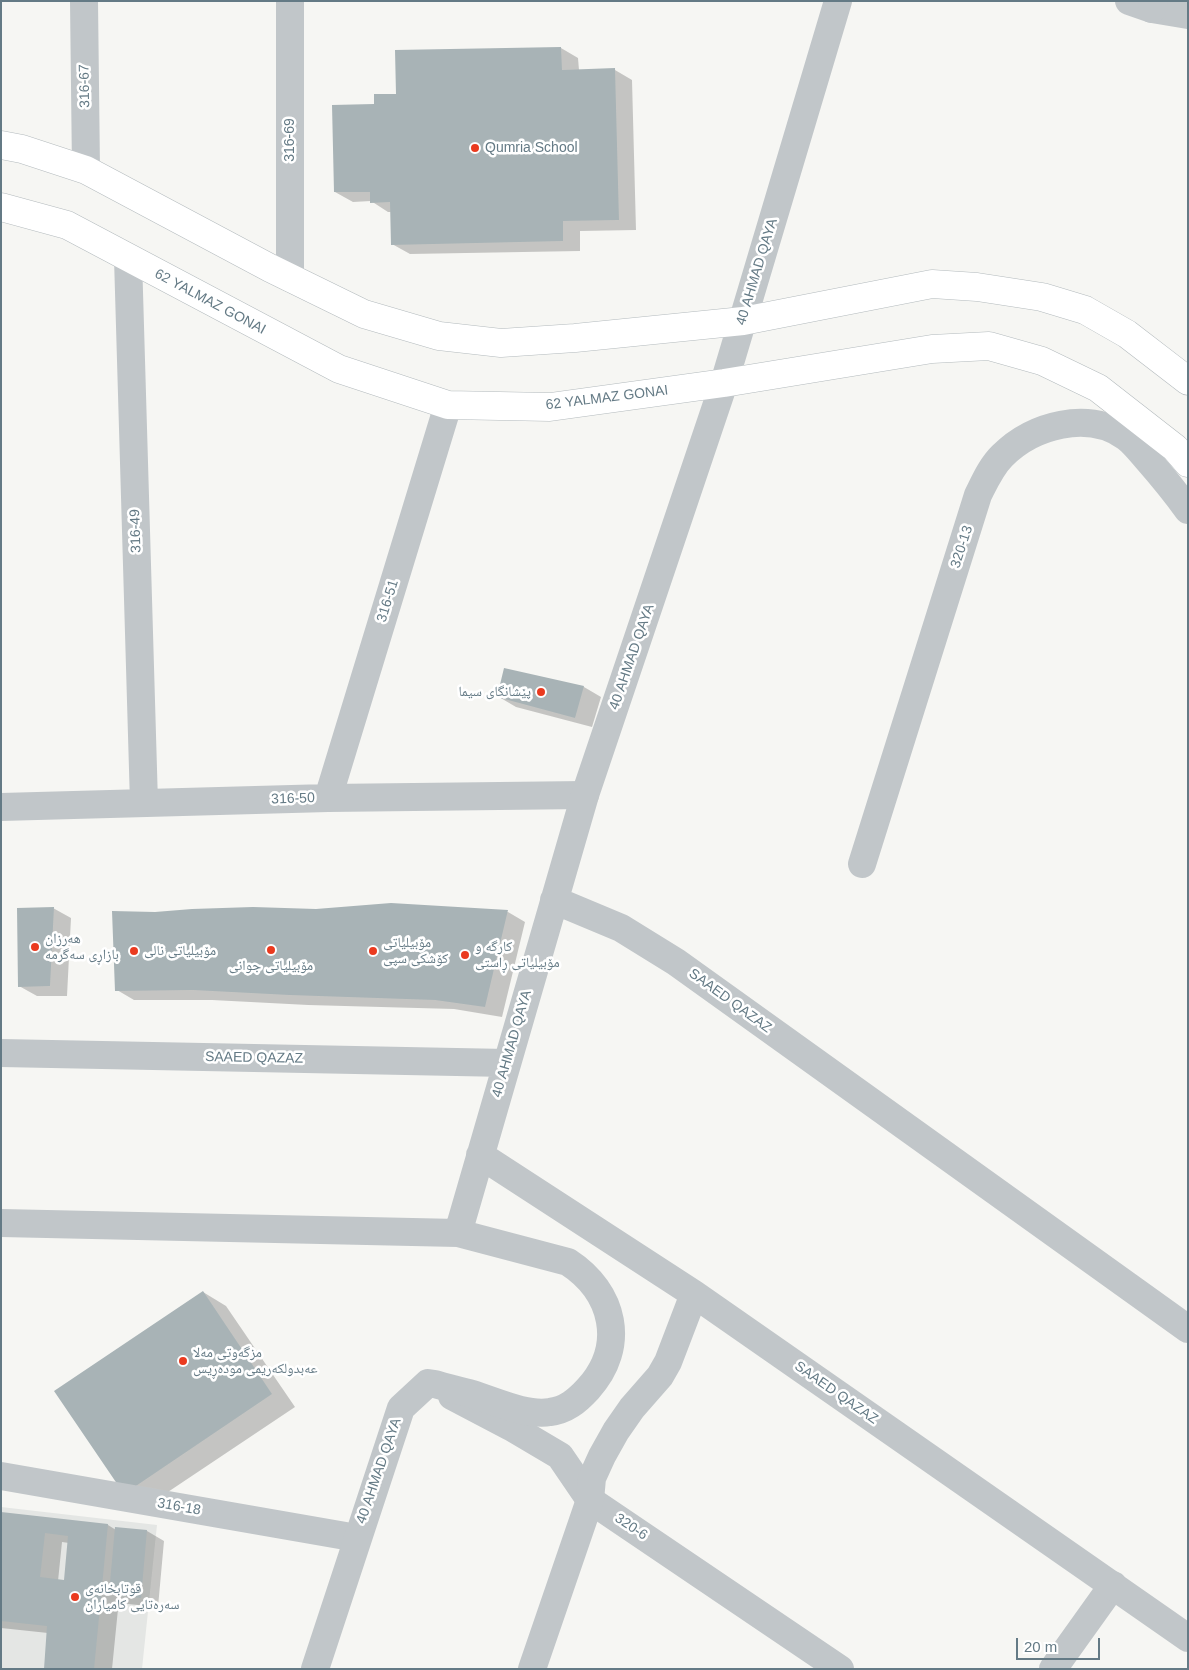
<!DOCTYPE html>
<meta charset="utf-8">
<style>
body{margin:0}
#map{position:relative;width:1189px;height:1670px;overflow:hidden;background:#f6f6f3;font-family:Helvetica,sans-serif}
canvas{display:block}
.frame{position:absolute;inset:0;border:2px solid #647a85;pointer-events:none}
.scale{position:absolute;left:1016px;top:1638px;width:84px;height:22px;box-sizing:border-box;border:2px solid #647a85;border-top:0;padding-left:6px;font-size:15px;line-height:18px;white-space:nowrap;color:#647a85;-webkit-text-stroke:4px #fff;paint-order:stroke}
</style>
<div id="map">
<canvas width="1189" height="1670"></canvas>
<div class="frame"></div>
<div class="scale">20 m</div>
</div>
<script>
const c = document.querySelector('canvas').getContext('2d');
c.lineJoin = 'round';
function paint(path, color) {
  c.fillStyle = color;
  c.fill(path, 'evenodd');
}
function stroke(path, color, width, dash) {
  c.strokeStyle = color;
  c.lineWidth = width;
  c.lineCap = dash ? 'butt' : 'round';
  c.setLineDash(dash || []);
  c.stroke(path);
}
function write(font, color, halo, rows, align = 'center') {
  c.font = font + ' Helvetica,"Noto Naskh Arabic",sans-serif';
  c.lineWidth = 5;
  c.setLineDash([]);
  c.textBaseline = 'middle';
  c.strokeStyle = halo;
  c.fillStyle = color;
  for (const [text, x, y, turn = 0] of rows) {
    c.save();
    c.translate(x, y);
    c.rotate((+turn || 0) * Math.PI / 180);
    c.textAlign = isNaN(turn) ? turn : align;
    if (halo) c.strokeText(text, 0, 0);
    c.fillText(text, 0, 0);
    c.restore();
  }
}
paint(new Path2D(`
 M 1,1507 L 157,1525 L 142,1669 L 1,1669 Z`), '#e4e6e4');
paint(new Path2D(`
 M 561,48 L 578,58 L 579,70 L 615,70 L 632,80 L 636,230 L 580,231 L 580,251 L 410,254 L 392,244 L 392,212 L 388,212 L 371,201 L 353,202 L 335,192 L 375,106 L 397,95 Z
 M 505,670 L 584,687 L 601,697 L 592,727 L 516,707 L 499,697 Z
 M 53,908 L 71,918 L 67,996 L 37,996 L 19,986 Z
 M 508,912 L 525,922 L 502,1017 L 454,1009 L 308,1005 L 212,1000 L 134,1000 L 117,990 Z
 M 203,1292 L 226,1306 L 295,1407 L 147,1506 L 124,1493 Z
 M 1,1513 L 108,1525 L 116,1530 L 116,1528 L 147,1531 L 164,1541 L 158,1607 L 128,1604 L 119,1599 L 112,1669 L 45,1669 L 48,1633 L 1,1628 ZM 62,1542 L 69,1543 L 65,1581 L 58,1581 Z`), '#0003');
paint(new Path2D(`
 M 561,47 L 562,70 L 615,68 L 619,220 L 563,221 L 563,241 L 391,245 L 390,202 L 370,203 L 370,192 L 334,192 L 332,105 L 374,104 L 374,94 L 396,94 L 395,50 Z
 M 504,668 L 584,686 L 575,718 L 497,697 Z
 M 391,903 L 508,910 L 485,1007 L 435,1000 L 289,995 L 193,990 L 115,991 L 112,911 L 155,912 L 192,909 L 253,907 L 316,909 Z
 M 54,907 L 50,986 L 18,987 L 17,908 Z
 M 203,1291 L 272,1394 L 124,1494 L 54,1391 Z
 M 1,1512 L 108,1524 L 94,1669 L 44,1669 L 47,1626 L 1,1621 ZM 45,1533 L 68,1536 L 64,1580 L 40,1577 Z
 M 115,1527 L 147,1530 L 141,1598 L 109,1594 Z`), '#a8b3b6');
const secondary = new Path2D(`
 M 1,145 L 22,149 L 86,170 L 270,268 L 364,314 L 439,336 L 501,343 L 575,338 L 743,321 L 932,284 L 977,287 L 1042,297 L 1085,310 L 1127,334 L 1188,381
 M 1,207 L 67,225 L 339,369 L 448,405 L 550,407 L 724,383 L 932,349 L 989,346 L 1042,361 L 1098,388 L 1175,448 L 1188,463`);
stroke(secondary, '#b3babd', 29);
stroke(new Path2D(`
 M 84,1 L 86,170
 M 290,1 L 290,278
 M 1129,1 L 1152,9 L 1188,15
 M 128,258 L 144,803
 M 328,798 L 448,405
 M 1,807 L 328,798 L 585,795
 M 862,864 L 978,495 C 985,481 991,467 1002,456 C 1033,425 1088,410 1126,437 C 1134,443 1140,451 1147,459 C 1161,475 1175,492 1188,510
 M 452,1396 L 511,1427 L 560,1456 L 590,1500 L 840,1669
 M 1,1476 L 357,1538
 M 1053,1669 L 1113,1585`), '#c1c6c9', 28);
stroke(new Path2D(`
 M 1152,9 L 1154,1
 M 554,900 L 621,928 L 676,962 L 1188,1329
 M 1,1053 L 507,1063
 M 480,1155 L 694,1294 L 1188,1638
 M 1,1223 L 458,1233 L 568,1262 C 614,1292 627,1346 588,1389 C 577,1401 566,1410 550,1412 C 526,1416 495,1401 472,1394 C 459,1390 447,1388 435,1384 L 428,1383 L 401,1408 L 315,1669
 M 458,1233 L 585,795 L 724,383 L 838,1
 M 532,1669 L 590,1500 L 592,1478 L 602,1456 L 616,1431 L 632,1408 L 660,1376 L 668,1362 L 694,1294`), '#c1c6c9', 28);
stroke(secondary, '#fff', 28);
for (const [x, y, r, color] of [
 [475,148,5,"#ea3a1f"],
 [541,692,5,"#ea3a1f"],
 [35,947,5,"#ea3a1f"],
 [271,950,5,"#ea3a1f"],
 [134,951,5,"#ea3a1f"],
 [373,951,5,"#ea3a1f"],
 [465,955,5,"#ea3a1f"],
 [183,1361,5,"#ea3a1f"],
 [75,1597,5,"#ea3a1f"]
]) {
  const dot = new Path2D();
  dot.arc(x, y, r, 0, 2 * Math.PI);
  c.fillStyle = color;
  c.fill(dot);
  stroke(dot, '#fff', 2);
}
write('14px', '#647a85', '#fff', [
 ["316-67",85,86,-91],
 ["316-69",290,140,-90],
 ["40 AHMAD QAYA",757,272,-73],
 ["62 YALMAZ GONAI",210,302,28],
 ["62 YALMAZ GONAI",607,398,-7],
 ["316-49",136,531,-92],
 ["320-13",962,547,-72],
 ["316-51",388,601,-73],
 ["40 AHMAD QAYA",632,657,-71],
 ["316-50",293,799,-2],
 ["SAAED QAZAZ",730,1001,36],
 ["40 AHMAD QAYA",512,1044,-74],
 ["SAAED QAZAZ",254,1058,1],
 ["SAAED QAZAZ",836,1393,35],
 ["40 AHMAD QAYA",379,1471,-71],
 ["316-18",179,1507,10],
 ["320-6",631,1527,34]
]);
write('14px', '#647a85', '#fff', [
 ["Qumria School",485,148],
 ["پێشانگای سیما",531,692,"right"],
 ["هەرزان",45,939],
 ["بازاڕی سەگرمە",45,955],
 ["مۆبیلیاتی",383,943],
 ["کۆشکی سپی",383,959],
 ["کارگە و",475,947],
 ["مۆبیلیاتی ڕاستی",475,963],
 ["مۆبیلیاتی نالی",144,951],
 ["مۆبیلیاتی جوانی",271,966,"center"],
 ["مزگەوتی مەلا",193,1353],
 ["عەبدولکەریمی مودەڕیس",193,1369],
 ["قوتابخانەی",85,1589],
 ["سەرەتایی کامیاران",85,1605]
], 'left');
</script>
